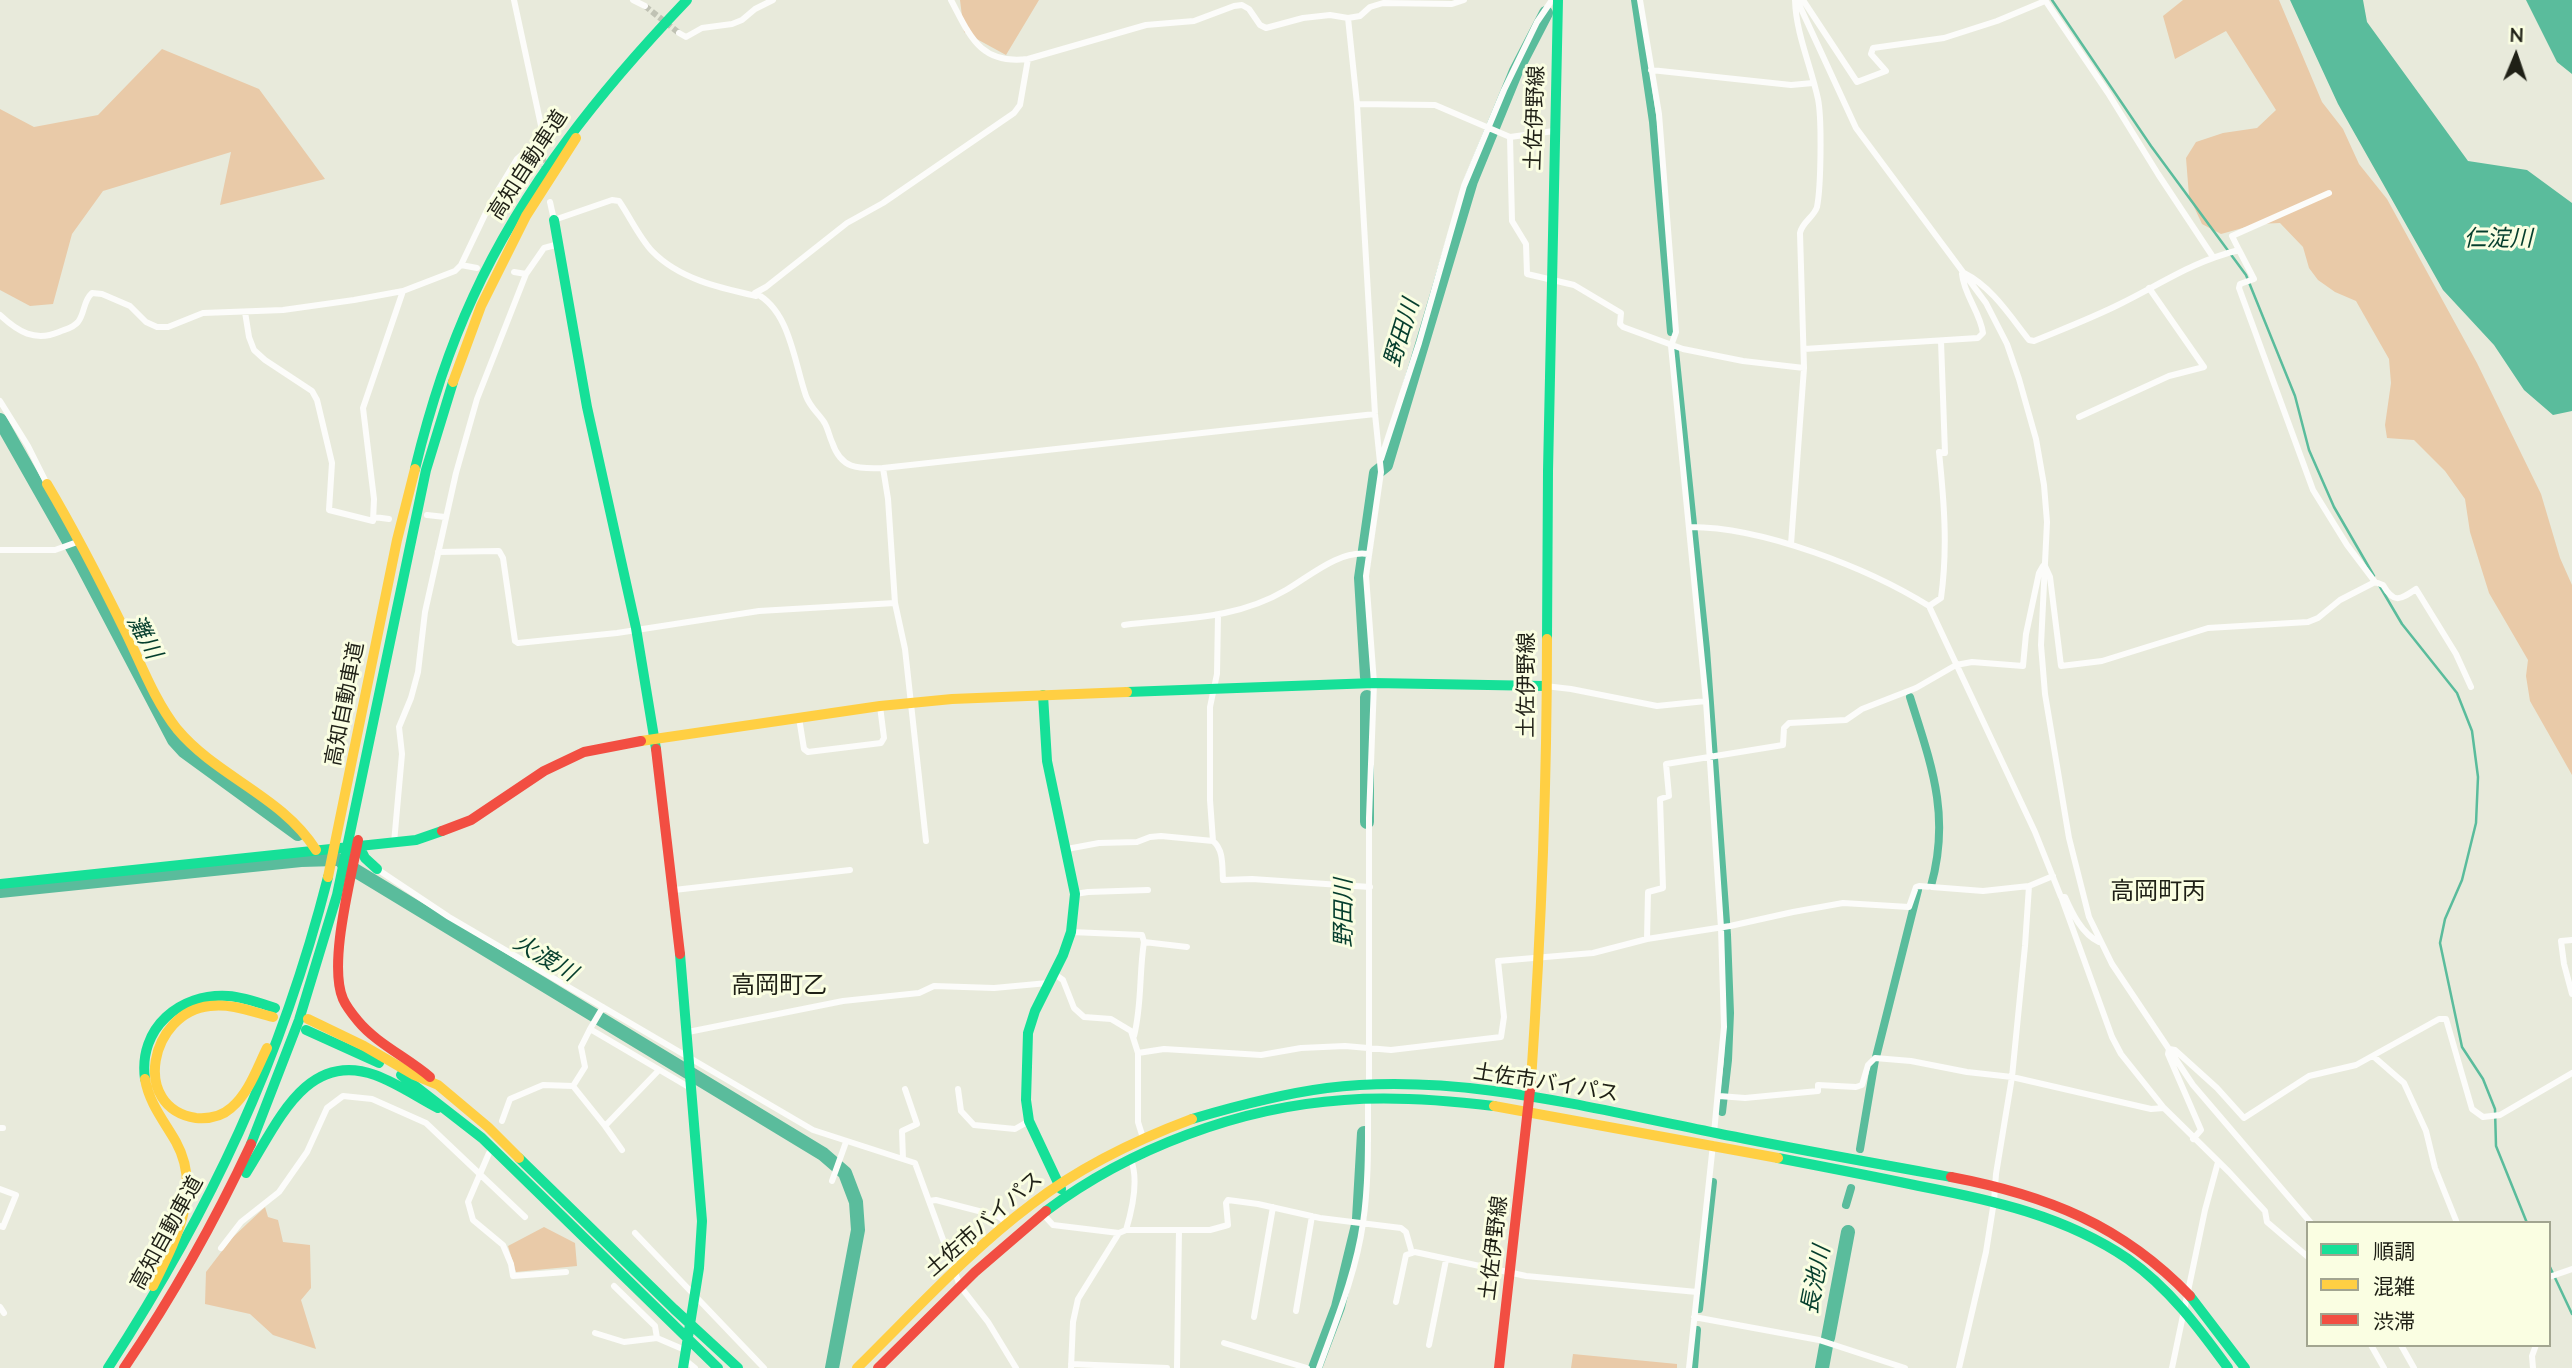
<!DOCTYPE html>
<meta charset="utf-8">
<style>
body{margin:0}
#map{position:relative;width:2572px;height:1368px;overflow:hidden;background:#e8eadb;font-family:Mulish,"Noto Sans JP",sans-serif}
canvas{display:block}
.legend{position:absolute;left:2306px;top:1221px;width:245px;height:126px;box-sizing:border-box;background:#fafee2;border:2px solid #a2a590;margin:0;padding:9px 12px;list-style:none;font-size:21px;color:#1f2016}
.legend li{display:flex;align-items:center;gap:14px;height:35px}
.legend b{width:35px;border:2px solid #a2a590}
.north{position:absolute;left:2481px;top:21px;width:70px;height:70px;-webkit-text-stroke:5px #fafee2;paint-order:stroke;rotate:2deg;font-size:19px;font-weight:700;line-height:28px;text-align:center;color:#1f2016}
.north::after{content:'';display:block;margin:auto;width:24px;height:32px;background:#1f2016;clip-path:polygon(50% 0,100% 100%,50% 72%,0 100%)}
</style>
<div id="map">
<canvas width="2572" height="1368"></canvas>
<ul class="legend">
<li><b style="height:9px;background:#16e098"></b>順調</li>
<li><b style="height:9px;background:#ffcf43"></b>混雑</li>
<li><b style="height:9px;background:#f24e42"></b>渋滞</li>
</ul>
<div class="north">N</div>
</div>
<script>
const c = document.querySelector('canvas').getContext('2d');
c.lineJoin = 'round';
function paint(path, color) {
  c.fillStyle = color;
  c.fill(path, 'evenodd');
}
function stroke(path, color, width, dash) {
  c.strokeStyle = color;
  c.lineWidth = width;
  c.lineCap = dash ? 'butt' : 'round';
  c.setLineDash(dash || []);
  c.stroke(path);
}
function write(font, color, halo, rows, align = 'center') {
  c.font = font + ' Mulish,"Noto Sans JP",sans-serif';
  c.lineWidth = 6;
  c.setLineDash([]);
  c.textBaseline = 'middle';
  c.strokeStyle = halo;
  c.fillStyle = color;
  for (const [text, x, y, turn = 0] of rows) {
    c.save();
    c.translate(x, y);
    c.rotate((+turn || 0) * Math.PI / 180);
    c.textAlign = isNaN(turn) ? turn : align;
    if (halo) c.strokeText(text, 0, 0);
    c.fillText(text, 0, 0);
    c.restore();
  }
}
paint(new Path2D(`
 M 960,0 L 1039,0 L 1006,55 L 964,32 Z
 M 2183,0 L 2279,0 L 2322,102 L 2343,129 L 2359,164 L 2387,199 L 2477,363 L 2541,494 L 2560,558 L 2572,585 L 2572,775 L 2530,701 L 2526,676 L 2528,660 L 2489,593 L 2470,532 L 2465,499 L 2445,471 L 2414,440 L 2387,438 L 2385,425 L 2391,383 L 2389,359 L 2356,301 L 2335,292 L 2318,280 L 2309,268 L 2303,247 L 2280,223 L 2257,224 L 2221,234 L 2202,224 L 2189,196 L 2186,158 L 2196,142 L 2223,133 L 2257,128 L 2276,110 L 2226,31 L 2175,59 L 2163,16 Z
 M 162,49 L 259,89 L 325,179 L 220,205 L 231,152 L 103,191 L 72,234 L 53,304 L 30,306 L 0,290 L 0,109 L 34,127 L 98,115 Z
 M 265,1207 L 268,1217 L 278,1220 L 283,1242 L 310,1245 L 311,1288 L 301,1300 L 316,1349 L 273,1335 L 250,1314 L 205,1304 L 206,1272 L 232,1238 Z
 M 544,1227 L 575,1243 L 577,1266 L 516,1272 L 508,1246 Z
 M 1573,1354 L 1677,1364 L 1677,1368 L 1571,1368 Z`), '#e9caa8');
paint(new Path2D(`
 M 2290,0 L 2363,0 L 2367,22 L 2468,161 L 2527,170 L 2572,203 L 2572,411 L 2553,415 L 2524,390 L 2494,345 L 2443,290 L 2338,104 Z
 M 2526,0 L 2572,0 L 2572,74 L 2557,62 Z`), '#5abc9c');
stroke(new Path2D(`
 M 2052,0 L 2151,146 L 2246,275 L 2295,396 L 2309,450 L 2334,507 L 2374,576
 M 2379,585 L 2402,624 L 2457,693 L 2472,731 L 2478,777 L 2476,823 L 2462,880 L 2445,919 L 2440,943 L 2462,1047 L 2483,1079 L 2495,1109 L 2496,1146 L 2527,1223
 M 2549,1265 L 2572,1314`), '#5abc9c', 2.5);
stroke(new Path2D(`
 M 1635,0 L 1653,122 L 1671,332
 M 1675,351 L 1706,649 L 1727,935 L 1730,1013 L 1728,1060 L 1722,1112
 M 1910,697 C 1931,764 1951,815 1931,886
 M 1876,1057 L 1918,890
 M 1860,1149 L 1875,1060
 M 1846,1205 L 1851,1188
 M 1699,1309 L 1713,1182
 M 1694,1368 L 1697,1330`), '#5abc9c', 8);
stroke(new Path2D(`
 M 0,420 L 80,561 L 174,740 L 184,751 L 298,834
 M 1367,677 L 1361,578 L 1376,473 L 1386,465 L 1471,181 L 1516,71 L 1546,13
 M 1367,822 L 1367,697
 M 343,863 L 823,1154 L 845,1173 L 856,1202 L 858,1230 L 832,1368
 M 0,891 L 301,860 L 336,859
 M 1359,1219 L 1364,1133
 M 1828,1338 L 1848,1232
 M 1315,1368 L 1338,1307 L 1358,1225
 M 1822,1368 L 1826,1346`), '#5abc9c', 14);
stroke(new Path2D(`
 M 645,6 L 679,33
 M 541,148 L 545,169`), '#c0c2b4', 6, [6, 3]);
stroke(new Path2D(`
 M 514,0 L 542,130 L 541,148
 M 633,0 L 645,6
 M 951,0 C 970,36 980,65 1028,59 L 1146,25 L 1194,21 L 1234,6 L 1242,5 L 1249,9 L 1260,25 L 1266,28 L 1303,18 L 1330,15 L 1348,18 L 1360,16 L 1370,7 L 1383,3 L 1452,4 L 1464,0
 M 1640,0 L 1659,114 L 1676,332 L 1671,346 L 1706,701 L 1721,928 L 1724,1027 L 1714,1133
 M 1797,0 L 1856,128 L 1986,303 L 2007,344 L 2019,379 L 2036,439 L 2044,485 L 2047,522 L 2041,645 L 2045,694 L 2069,838 L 2089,917 L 2112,964 L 2193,1085 L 2311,1223
 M 1803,0 L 1857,82 L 1886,71 L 1871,54 L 1873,48 L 1944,38 L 1997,21 L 2045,1
 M 2045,0 L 2108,93 L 2158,174 L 2213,257
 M 1348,18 L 1357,104 L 1375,414 L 1381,472 L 1366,576 L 1374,683 L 1369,818 L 1369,1084
 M 679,33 L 686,37 L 702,28 L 732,24 L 742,20 L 755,9 L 773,0
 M 1028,59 L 1020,105 L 1014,113 L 883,203 L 847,223 L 766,287 L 755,293 C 790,310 794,362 806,396 C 810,407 818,413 824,422 C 828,428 829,436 832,442 C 841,469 857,469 883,468 L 1375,414
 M 1651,70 L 1791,85 L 1813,83
 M 1357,104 L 1435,105 L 1510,137 L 1554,131
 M 1510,137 L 1512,221 L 1526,244 L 1527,274 L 1574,285 L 1621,313 L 1620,324 L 1623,327 L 1683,349 L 1743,361 L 1804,368
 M 550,202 L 554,220 L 612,200 L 619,201 C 630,217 639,237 652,251 C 679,279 720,288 756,296
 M 461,265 L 491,202 L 517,159 L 541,138
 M 514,272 L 526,274
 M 1964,273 C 1992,287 2010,316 2029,340 L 2034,341 C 2063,329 2092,318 2120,304 C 2163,283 2191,262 2239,250 L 2232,236 L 2329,193
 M 245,312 L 249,337 L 254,350 L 265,360 L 312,391 L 317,400 L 332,463 L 329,510 L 373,521 L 374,499 L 363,408 L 403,291
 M 0,315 C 18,332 35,342 59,332 C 66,329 73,328 78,322 C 85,313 83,301 92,293 L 102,294 L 130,306 L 146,322 L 157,327 L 168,327 L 203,313 L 283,310 L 354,300 L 403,291 L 455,271 L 461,265 L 477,268
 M 1804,349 L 1978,338 L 1983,333 C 1980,312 1964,295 1962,274
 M 0,401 L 28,446 L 47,484
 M 2079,417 L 2169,376 L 2204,367 L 2149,288
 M 1381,459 L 1419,343 L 1464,186 L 1504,90 L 1537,22 L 1552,0
 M 883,468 L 888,499 L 895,603 L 905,649 L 926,841
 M 427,515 L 445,517
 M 374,517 L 389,519
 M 1690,527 C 1763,527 1868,568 1929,606 L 2035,832 L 2061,897 L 2065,897 C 2072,913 2082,934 2099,942
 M 1791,544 L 1804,368 L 1800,233 C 1802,222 1814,217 1817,207 C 1821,187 1822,119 1818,99 C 1811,66 1796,34 1795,0
 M 0,550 L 55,550 L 80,541
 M 438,552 L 499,551 L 503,558 L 515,641 L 518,643 L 617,633 L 759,611 L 895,603
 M 2045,566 L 2050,577 L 2061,666 L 2102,661 L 2208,628 L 2308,622 L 2318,618 L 2340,600 L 2375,582 L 2347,545 L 2313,490 L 2239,288 L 2240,284 L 2254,279 L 2239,250
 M 2375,582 L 2383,585 C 2394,604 2400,600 2416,589 L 2456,654 L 2471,687
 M 1929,606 L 1941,598 C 1948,548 1944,501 1939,452 L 1945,453 L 1941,341
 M 1218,615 L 1217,674 L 1210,707 L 1210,800 L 1213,841 C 1224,850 1222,866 1223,880 L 1252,879 L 1370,887
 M 1124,625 C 1181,618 1235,620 1286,590 C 1310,576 1339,550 1368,554
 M 1545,686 L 1571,689 L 1657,706 L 1706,701
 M 799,718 L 804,749 L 808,752 L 881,743 L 884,738 L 880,706
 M 394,843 L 402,754 L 399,727 L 411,698 L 418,672 L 425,612 L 456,473 L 477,399 L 526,274 L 544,248 L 559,244
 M 1067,849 L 1099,843 L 1137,842 L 1150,837 L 1161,836 L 1213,841
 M 377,869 L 449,917 L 813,1130 L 915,1163 L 960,1286 L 988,1322 L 1016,1368
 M 674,890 L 850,870
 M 1075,894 L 1088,892 L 1148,890
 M 2062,899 L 2112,1037 L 2121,1054 L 2164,1108 L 2229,1172 L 2265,1211 L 2267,1222 L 2308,1257
 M 1071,932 L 1142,935 L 1144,942
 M 1647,939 L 1648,892 L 1663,888 L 1660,799 L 1669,796 L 1666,764 L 1783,745 L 1784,728 L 1789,723 L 1846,720 L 1862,709 L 1916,688 L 1956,665 L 1972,662 L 2023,666 L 2026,634 L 2039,573 L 2043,566
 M 2572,940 L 2561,941 L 2564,964 L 2572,994
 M 1053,973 L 1063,980 L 1074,1008 L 1084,1017 L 1111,1019 L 1131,1031 L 1138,1053 L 1138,1122 L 1143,1138
 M 603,1007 L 590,1029 L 692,1089
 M 590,1029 L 581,1047 L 585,1067 L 573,1086 L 605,1126 L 659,1070
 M 688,1032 L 843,1001 L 919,993 L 934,986 L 994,988 L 1048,983
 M 1134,1036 C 1142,1005 1139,973 1144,942 L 1187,947
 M 1138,1053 L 1164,1049 L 1261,1055 L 1301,1048 L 1345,1046 L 1391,1050 L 1501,1037 L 1504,1017 L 1498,961 L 1593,953 L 1647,939 L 1730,926 L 1793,912 L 1843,903 L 1909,907 L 1916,887 L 1919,886 L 1983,891 L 2029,886
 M 2373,1056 L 2404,1083 L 2426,1131 L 2435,1168 L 2457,1223
 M 958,1089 L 961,1111 L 974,1125 L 1015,1129 L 1029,1121
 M 1719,1096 L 1745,1098 L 1818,1091 L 1818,1085 L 1856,1087 L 1862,1085 L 1868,1065 L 1875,1058 L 1911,1061 L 1967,1072 L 2012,1077 L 2151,1109 L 2164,1108
 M 502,1121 L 510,1099 L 543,1085 L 573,1086
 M 605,1126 L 622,1150
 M 0,1128 L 3,1128
 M 2193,1139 L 2201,1130 L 2168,1054 L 2169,1049 L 2175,1050 L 2217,1088 L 2244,1118 L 2309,1076 L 2356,1065 L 2439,1019 L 2446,1019 L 2472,1109 L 2483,1117 L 2500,1115 L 2572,1073
 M 489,1153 L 468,1202 L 473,1220 L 503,1245 L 511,1264 L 513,1276 L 566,1272
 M 903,1159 L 902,1131 L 917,1124 L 905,1089
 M 832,1181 L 846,1142
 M 0,1189 L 16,1195 L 3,1227 L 0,1226
 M 929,1201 L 936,1200 L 998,1216 L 1007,1223
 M 1043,1214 L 1053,1225 L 1119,1233
 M 1126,1230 C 1132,1210 1139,1180 1131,1160
 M 635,1233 L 764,1368
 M 221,1248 L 241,1222 L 279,1192 L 307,1152 L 327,1108 L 343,1096 L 372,1099 L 426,1123 L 525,1217
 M 2549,1277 L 2572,1269
 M 614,1286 L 655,1326 L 657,1338 L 685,1350
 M 1396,1302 L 1406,1255 L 1415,1252 L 1526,1276 L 1697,1292
 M 0,1307 L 4,1313
 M 1296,1311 L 1312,1216
 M 1254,1317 L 1273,1207
 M 1694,1317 L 1819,1340 L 1905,1368
 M 595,1333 L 624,1342 L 657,1338
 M 1224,1343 L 1307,1368
 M 1429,1345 L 1446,1260
 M 2371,1345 L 2384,1368
 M 2401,1345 L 2414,1368
 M 684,1359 L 695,1368
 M 1071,1364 L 1167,1368
 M 1071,1368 L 1073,1322 L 1078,1299 L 1119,1233 L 1126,1230 L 1210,1230 L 1228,1225 L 1226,1203 L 1228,1200 L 1258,1204 L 1320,1218 L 1401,1228 L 1406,1232 L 1412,1253
 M 1177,1368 L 1179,1230
 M 1319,1368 C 1336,1321 1356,1273 1363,1223 C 1369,1182 1368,1140 1368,1098
 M 1689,1368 L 1713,1144
 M 1959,1368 L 1986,1252 L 1994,1201 L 1996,1174 L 2012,1077 L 2025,946 L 2029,886 L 2053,876
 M 2172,1368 L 2205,1210 L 2218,1162
 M 2533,1368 L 2532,1356 L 2536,1345`), '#fcfcfa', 6);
stroke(new Path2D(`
 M 554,220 L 587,407 L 636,628 L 656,749
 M 415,469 C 429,411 448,351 473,297 C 524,185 602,89 687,0
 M 1547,639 L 1548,471 L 1558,0
 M 1127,692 L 1374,683 L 1545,686
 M 1043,695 L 1047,761 L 1075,894 L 1071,932 L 1063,955 L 1035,1011 L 1028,1033 L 1026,1100 L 1029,1121 L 1061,1189
 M 359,846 L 365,858 L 377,869
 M 0,884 L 416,840 L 442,831
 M 680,954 L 702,1221 L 699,1268 L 683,1368
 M 306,1030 L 379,1063
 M 401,1075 L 482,1138 L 718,1368
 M 145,1079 C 138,1028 180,993 228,996 C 244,997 260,1003 275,1008
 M 1192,1119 C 1236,1106 1281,1094 1327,1088 C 1458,1072 1588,1108 1716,1133 C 1794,1149 1873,1163 1951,1177
 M 251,1144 L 299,1020 L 337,895 L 426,470 L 453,382
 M 519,1158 L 674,1309 L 738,1368
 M 1778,1158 C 1825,1167 1872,1176 1919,1186 C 1992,1200 2065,1216 2128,1259 C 2169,1288 2199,1328 2228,1368
 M 246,1173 C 277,1125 305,1050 375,1075 C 397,1083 417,1097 438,1108
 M 1046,1211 C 1130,1148 1240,1107 1344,1100 C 1394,1096 1444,1100 1494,1106
 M 2190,1296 L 2245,1368
 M 108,1368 C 211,1209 281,1061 328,877`), '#16e098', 10);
stroke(new Path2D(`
 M 453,382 L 481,306 L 526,216 L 576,138
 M 47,484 C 76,533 102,584 127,635 C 142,666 155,701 177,729 C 217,777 282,796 316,850
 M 641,741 L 880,706 L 952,699 L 1127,692
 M 328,877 L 397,540 L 415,469
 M 308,1019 L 364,1046 L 414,1075 L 438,1085 L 488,1127 L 519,1158
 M 267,1048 C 257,1068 249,1093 231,1108 C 221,1117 209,1119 196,1118 C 130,1108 150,1012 210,1006 C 231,1003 253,1012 273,1017
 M 145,1079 C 149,1103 164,1121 176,1142 C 203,1191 175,1241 153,1286
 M 1531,1081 C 1541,933 1547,787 1547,639
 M 1494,1106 L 1778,1158
 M 857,1368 C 914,1312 968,1252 1032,1204 C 1080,1167 1136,1140 1192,1119`), '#ffcf43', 10);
stroke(new Path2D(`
 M 656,749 L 680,954
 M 442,831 L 471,820 L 544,771 L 584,752 L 641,741
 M 358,840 C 351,879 328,964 343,999 C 346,1006 353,1015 358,1021 C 376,1043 408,1058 430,1077
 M 1951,1177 C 2046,1195 2122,1225 2190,1296
 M 124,1368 C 173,1296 214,1223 251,1144
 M 878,1368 L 975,1272 L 1046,1211
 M 1499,1368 L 1531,1081`), '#f24e42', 10);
write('21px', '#1f2016', '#fafee2', [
 ["土佐伊野線",1535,118,-88],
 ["高知自動車道",528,165,-57],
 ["土佐伊野線",1527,685,-90],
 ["高知自動車道",345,704,-79],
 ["土佐市バイパス",1546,1083,9],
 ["土佐市バイパス",984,1224,-41],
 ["高知自動車道",167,1233,-61],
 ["土佐伊野線",1494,1248,-83]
]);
write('italic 23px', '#053e2d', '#fafee2', [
 ["仁淀川",2498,239],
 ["野田川",1402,333,-73],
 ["灘川",144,637,62],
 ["野田川",1344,913,-90],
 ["火渡川",545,958,31],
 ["長池川",1816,1280,-79]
]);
write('24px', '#1f2016', '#fafee2', [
 ["高岡町丙",2158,892],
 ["高岡町乙",779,986]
]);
</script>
